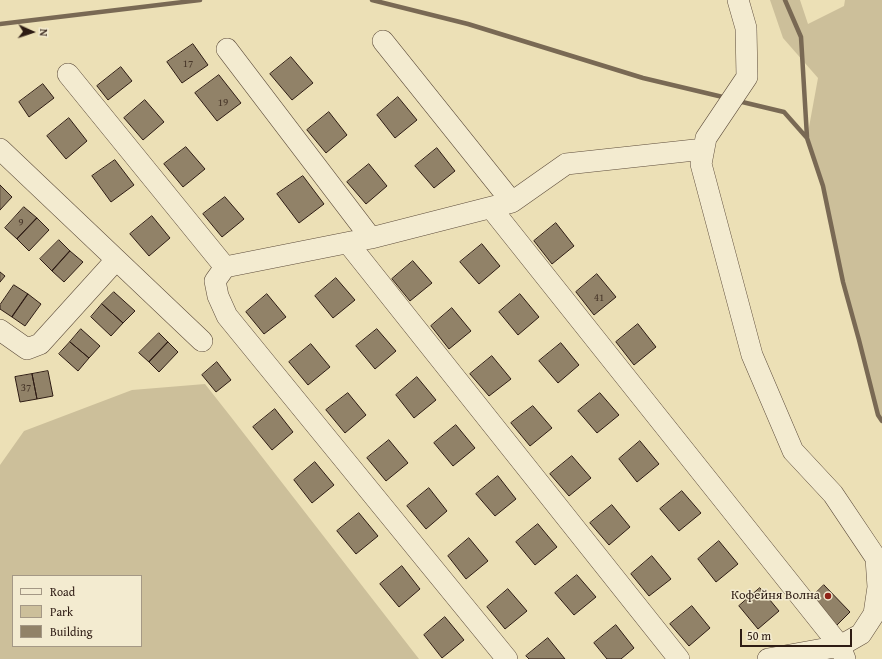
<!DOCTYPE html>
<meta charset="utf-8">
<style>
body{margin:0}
#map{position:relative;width:882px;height:659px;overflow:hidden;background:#ece0b6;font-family:"Gentium Book Plus",serif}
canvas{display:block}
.legend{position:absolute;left:12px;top:575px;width:130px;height:72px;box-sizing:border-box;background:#f3ebd0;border:1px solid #a49885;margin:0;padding:5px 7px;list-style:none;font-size:12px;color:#2e1c14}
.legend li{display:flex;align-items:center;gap:8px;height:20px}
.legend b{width:20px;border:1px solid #a49885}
.north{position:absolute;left:12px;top:12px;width:40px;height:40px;-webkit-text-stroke:3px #f3ebd0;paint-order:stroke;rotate:93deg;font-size:11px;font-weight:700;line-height:16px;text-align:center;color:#2e1c14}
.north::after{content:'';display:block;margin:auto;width:14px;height:18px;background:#2e1c14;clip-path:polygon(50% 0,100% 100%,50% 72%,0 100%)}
.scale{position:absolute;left:740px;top:629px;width:112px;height:18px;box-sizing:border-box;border:2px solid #2e1c14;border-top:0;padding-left:5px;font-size:12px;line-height:14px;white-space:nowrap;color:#2e1c14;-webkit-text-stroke:3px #f3ebd0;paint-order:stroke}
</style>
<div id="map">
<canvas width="882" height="659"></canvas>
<ul class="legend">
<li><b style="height:5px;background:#f3ebd0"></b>Road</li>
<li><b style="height:11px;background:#ccbf9a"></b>Park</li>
<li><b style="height:11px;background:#918268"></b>Building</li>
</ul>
<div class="north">N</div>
<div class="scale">50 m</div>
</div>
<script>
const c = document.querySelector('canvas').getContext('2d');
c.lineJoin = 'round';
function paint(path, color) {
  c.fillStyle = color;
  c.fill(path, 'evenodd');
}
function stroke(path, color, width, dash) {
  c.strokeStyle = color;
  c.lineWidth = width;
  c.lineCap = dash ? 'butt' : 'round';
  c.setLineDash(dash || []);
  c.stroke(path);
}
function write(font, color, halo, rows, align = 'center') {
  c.font = font + ' "Gentium Book Plus",serif';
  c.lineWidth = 3;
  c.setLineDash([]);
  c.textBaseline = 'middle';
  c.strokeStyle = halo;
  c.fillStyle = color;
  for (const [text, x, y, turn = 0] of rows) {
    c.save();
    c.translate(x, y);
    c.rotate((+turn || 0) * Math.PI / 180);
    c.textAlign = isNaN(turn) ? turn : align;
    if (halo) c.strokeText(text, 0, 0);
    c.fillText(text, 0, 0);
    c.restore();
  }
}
paint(new Path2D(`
 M 770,0 L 800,0 L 808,24 L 844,6 L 845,0 L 882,0 L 882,421 L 878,415 L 859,340 L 843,282 L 823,186 L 807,138 L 818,78 L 783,38 Z
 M 205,384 L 231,417 L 419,659 L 0,659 L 0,465 L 24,431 L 132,390 ZM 13,576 L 141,576 L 141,646 L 13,646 Z`), '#ccbf9a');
stroke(new Path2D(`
 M 372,0 L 468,24 L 643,78 L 727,98
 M 785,0 L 801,37 L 807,137
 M 0,24 L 200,0
 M 738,101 L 784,112 L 807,138 L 823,186 L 843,282 L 859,340 L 878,415 L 882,421`), '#796954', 4.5);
const building = new Path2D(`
 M 193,44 L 208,65 L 182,83 L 167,62 Z
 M 291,57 L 313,83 L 292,100 L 270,74 Z
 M 121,67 L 132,81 L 108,100 L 97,86 Z
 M 219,75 L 241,103 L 217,121 L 195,93 Z
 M 43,84 L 54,98 L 29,117 L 19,102 Z
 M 398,97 L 417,120 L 395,138 L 377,115 Z
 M 145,100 L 164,122 L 143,140 L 124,118 Z
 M 329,112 L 347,135 L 326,153 L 307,130 Z
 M 69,118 L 87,141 L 66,159 L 47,136 Z
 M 186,147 L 205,169 L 183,187 L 164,164 Z
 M 437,148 L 455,171 L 434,188 L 415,166 Z
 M 115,160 L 134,185 L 111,202 L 92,176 Z
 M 369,164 L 387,186 L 366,204 L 347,182 Z
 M 303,176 L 324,204 L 299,223 L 277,194 Z
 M 0,185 L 12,197 L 0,210 Z
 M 225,197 L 244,219 L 222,237 L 203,214 Z
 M 24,207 L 37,218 L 17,239 L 5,228 Z
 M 152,216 L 170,238 L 149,256 L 130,234 Z
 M 37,218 L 49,230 L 29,251 L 17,239 Z
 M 556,223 L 574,246 L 552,264 L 534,241 Z
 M 59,240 L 70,251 L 52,271 L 40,259 Z
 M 482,244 L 500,266 L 479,284 L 460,262 Z
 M 70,251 L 83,262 L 64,282 L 52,271 Z
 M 413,261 L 432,283 L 410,301 L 392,279 Z
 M 0,272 L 5,276 L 0,282 Z
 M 597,274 L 616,297 L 594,315 L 576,292 Z
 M 336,278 L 355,300 L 333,318 L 315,296 Z
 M 14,285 L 28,294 L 12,317 L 0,309 L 0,305 Z
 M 114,292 L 135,311 L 123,323 L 102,304 Z
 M 28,294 L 41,304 L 25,326 L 12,317 Z
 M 267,294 L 286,317 L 264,334 L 246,312 Z
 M 520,294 L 539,317 L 518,335 L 499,312 Z
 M 102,304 L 123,323 L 111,336 L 91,317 Z
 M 452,308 L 471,331 L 449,349 L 431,326 Z
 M 638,324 L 656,347 L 634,365 L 616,342 Z
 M 81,329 L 100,346 L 89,358 L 70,342 Z
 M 377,329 L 396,351 L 375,369 L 356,346 Z
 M 159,333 L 168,342 L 149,362 L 139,353 Z
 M 70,342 L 89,358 L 78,371 L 59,354 Z
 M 168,342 L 178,352 L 159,372 L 149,362 Z
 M 561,343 L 579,365 L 558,383 L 539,361 Z
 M 311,344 L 330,367 L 308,385 L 289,362 Z
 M 492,356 L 511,379 L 489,396 L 470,374 Z
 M 217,362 L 231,380 L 216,392 L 202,375 Z
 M 48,371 L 53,396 L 37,399 L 32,374 Z
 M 32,374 L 37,399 L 20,402 L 15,377 Z
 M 417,377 L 436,400 L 414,418 L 396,395 Z
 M 348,393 L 366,415 L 345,433 L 326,410 Z
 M 600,393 L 619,415 L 597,433 L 578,411 Z
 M 533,406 L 552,428 L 530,446 L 511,423 Z
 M 275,409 L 293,432 L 272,450 L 253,427 Z
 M 456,425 L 475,448 L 453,466 L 434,443 Z
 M 389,440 L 408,463 L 386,481 L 367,458 Z
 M 640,441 L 659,464 L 637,482 L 619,459 Z
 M 572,456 L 591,478 L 569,496 L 550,474 Z
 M 315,462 L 334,485 L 312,503 L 294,480 Z
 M 498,476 L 516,499 L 495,516 L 476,494 Z
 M 429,488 L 447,511 L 426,529 L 407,506 Z
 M 682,491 L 701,513 L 679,531 L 660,509 Z
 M 612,505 L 630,527 L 609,545 L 590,523 Z
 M 359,513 L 378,536 L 356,554 L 337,531 Z
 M 538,524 L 557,547 L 535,565 L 516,542 Z
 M 469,538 L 488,561 L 466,579 L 448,556 Z
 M 719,541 L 738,564 L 716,582 L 698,559 Z
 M 652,556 L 671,579 L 649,596 L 631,574 Z
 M 402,566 L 420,589 L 399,607 L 380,584 Z
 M 577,575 L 596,597 L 574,615 L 555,593 Z
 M 824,585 L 850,612 L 834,628 L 808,601 Z
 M 760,588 L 779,611 L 758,629 L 739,606 Z
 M 508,589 L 527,611 L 505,629 L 487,607 Z
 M 692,606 L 710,628 L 689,646 L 670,624 Z
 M 445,617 L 464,640 L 442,658 L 424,635 Z
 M 616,625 L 634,648 L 621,659 L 607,659 L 594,643 Z
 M 548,638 L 565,659 L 529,659 L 526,656 Z`);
paint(building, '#918268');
stroke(building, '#2e1c14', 1);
const minor = new Path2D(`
 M 738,0 L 746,28 L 747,77 L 706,138 L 701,164 L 752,355 L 793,451 L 833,494 L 876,558 L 882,570
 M 68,74 L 225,267 L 371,238 L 227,49
 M 0,149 L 202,341
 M 512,202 L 566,164 L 704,149
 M 491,208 L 840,646 L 845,659
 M 371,238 L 512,202 L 383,41
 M 348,243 L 679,659
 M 225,267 L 215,281 L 218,296 L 227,316 L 507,659
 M 0,330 L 27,349 L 40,344 L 116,260
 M 768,659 L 840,646 L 861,634 L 874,614 L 878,587 L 876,558`);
stroke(minor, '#5e4d3c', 22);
stroke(minor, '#f3ebd0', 21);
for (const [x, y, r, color] of [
 [828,596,4,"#8f2418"]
]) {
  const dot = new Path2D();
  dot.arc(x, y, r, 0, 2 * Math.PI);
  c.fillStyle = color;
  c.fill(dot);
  stroke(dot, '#f3ebd0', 1.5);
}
write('11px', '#473629', null, [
 ["17",188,64],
 ["19",223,103],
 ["9",21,223],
 ["41",599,298],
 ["37",26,388]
]);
write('13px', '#2e1c14', '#f3ebd0', [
 ["Кофейня Волна",820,596]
], 'right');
</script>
